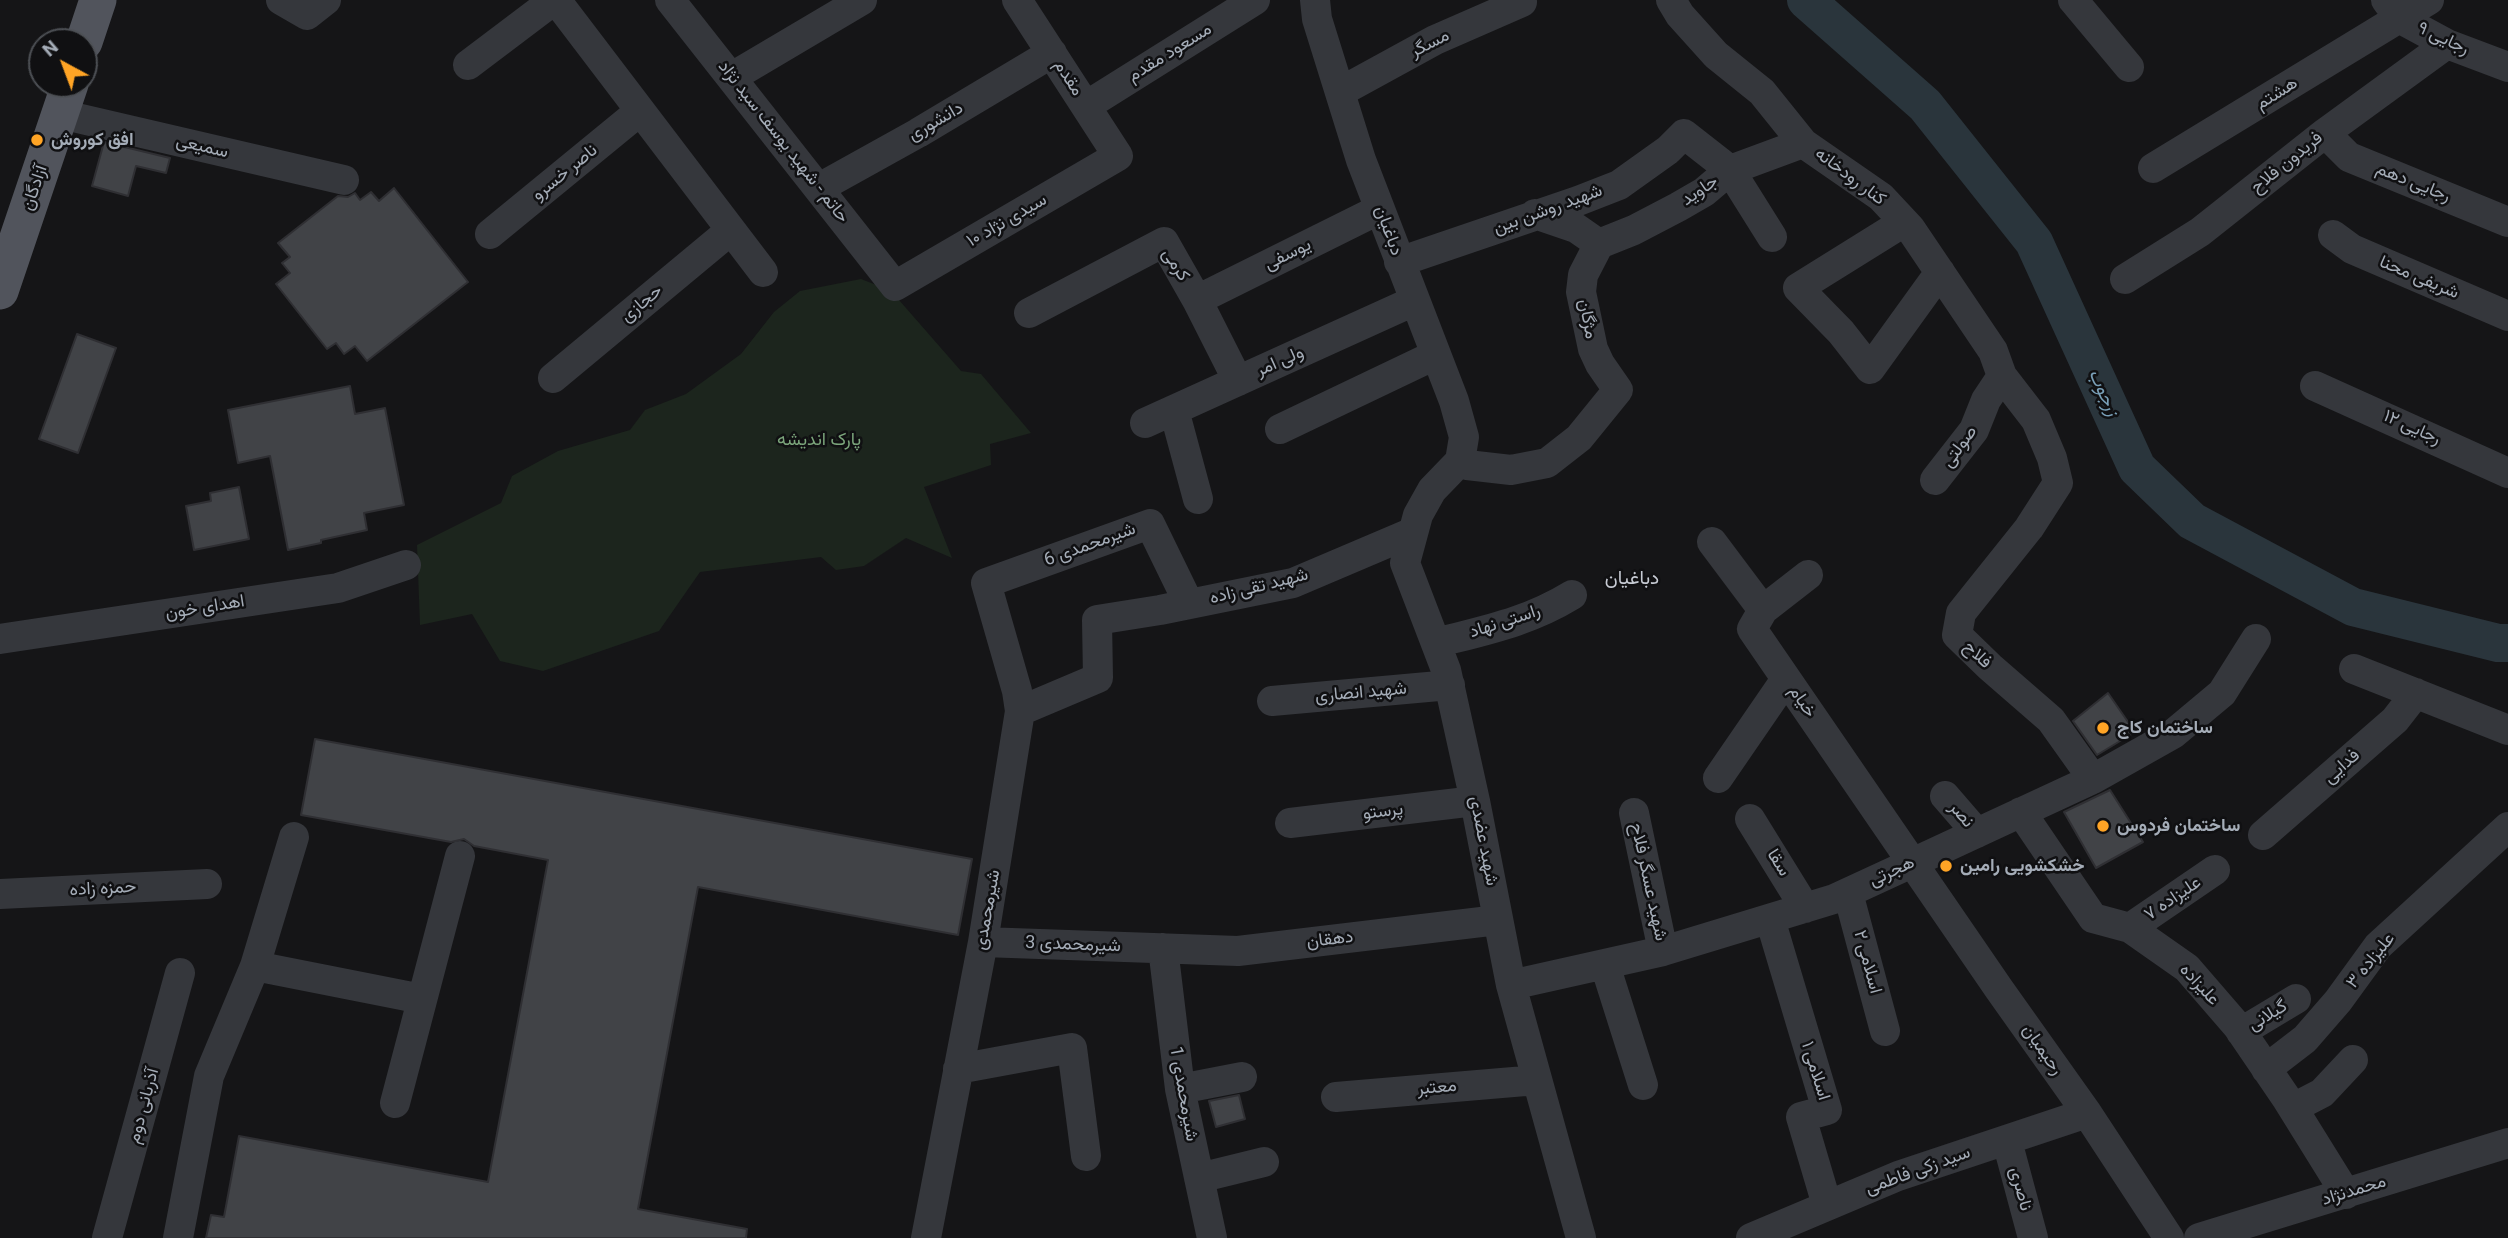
<!DOCTYPE html>
<meta charset="utf-8">
<style>
body{margin:0}
#map{position:relative;width:2508px;height:1238px;overflow:hidden;background:#151517;font-family:Roboto,sans-serif}
canvas{display:block}
.north{position:absolute;left:28px;top:28px;width:70px;height:70px;box-sizing:border-box;background:#101012;border:2px solid #4c4f54;border-radius:50%;rotate:319deg;font-size:19px;font-weight:700;line-height:28px;text-align:center;color:#a5adb8}
.north::after{content:'';display:block;margin:auto;width:24px;height:32px;background:#ffa425;clip-path:polygon(50% 0,100% 100%,50% 72%,0 100%)}
</style>
<div id="map">
<canvas width="2508" height="1238"></canvas>
<div class="north">N</div>
</div>
<script>
const c = document.querySelector('canvas').getContext('2d');
c.lineJoin = 'round';
function paint(path, color) {
  c.fillStyle = color;
  c.fill(path, 'evenodd');
}
function stroke(path, color, width, dash) {
  c.strokeStyle = color;
  c.lineWidth = width;
  c.lineCap = dash ? 'butt' : 'round';
  c.setLineDash(dash || []);
  c.stroke(path);
}
function write(font, color, halo, rows, align = 'center') {
  c.font = font + ' Roboto,Vazirmatn,sans-serif';
  c.lineWidth = 5;
  c.setLineDash([]);
  c.textBaseline = 'middle';
  c.strokeStyle = halo;
  c.fillStyle = color;
  for (const [text, x, y, turn = 0] of rows) {
    c.save();
    c.translate(x, y);
    c.rotate((+turn || 0) * Math.PI / 180);
    c.textAlign = isNaN(turn) ? turn : align;
    if (halo) c.strokeText(text, 0, 0);
    c.fillText(text, 0, 0);
    c.restore();
  }
}
paint(new Path2D(`
 M 861,279 L 884,288 L 899,300 L 961,371 L 981,374 L 1031,433 L 990,444 L 991,465 L 924,487 L 952,558 L 906,538 L 864,566 L 836,570 L 821,557 L 700,572 L 659,631 L 543,671 L 500,661 L 472,614 L 420,625 L 417,545 L 501,503 L 512,476 L 558,451 L 630,430 L 645,410 L 686,394 L 741,354 L 774,312 L 800,291 Z`), '#1c251d');
stroke(new Path2D(`
 M 1806,0 L 1925,105 L 2034,242 L 2137,468 L 2192,521 L 2353,607 L 2498,643 L 2508,643`), '#2a353c', 38);
const building = new Path2D(`
 M 104,142 L 170,158 L 166,173 L 136,166 L 128,196 L 92,186 Z
 M 394,188 L 468,282 L 367,361 L 355,346 L 344,354 L 336,343 L 327,349 L 276,284 L 290,273 L 282,263 L 290,257 L 278,243 L 338,196 L 348,197 L 355,193 L 360,200 L 371,192 L 379,201 Z
 M 77,334 L 116,348 L 78,453 L 39,439 Z
 M 350,386 L 355,414 L 385,408 L 404,505 L 364,513 L 367,530 L 321,540 L 321,543 L 288,550 L 270,456 L 238,463 L 228,410 Z
 M 239,487 L 249,539 L 194,550 L 186,506 L 211,501 L 210,493 Z
 M 2108,693 L 2135,732 L 2097,755 L 2073,721 Z
 M 315,739 L 972,859 L 958,935 L 698,887 L 638,1209 L 747,1229 L 746,1238 L 206,1238 L 211,1215 L 224,1217 L 239,1136 L 488,1182 L 548,860 L 474,846 L 464,839 L 451,842 L 301,815 Z
 M 2110,790 L 2143,842 L 2096,868 L 2064,812 Z
 M 1239,1095 L 1245,1119 L 1216,1127 L 1209,1101 Z`);
paint(building, '#414347');
stroke(building, '#2f2f33', 2);
stroke(new Path2D(`
 M 281,0 L 307,15 L 326,0
 M 556,0 L 763,272
 M 670,0 L 895,286 L 1118,156 L 1017,0
 M 1315,0 L 1317,19 L 1361,160 L 1454,401 L 1464,437 L 1460,461
 M 1671,0 L 1680,15 L 1716,55 L 1762,92 L 1803,143 L 1881,197 L 1910,228 L 1993,351 L 2002,376 L 2036,420 L 2052,458 L 2058,483 L 2029,528 L 1961,613 L 1957,635 L 1990,667 L 2051,720 L 2093,779
 M 2073,0 L 2129,67
 M 2386,0 L 2399,18 L 2447,44 L 2508,67
 M 468,65 L 554,0
 M 732,77 L 862,0
 M 1340,92 L 1435,40 L 1522,2
 M 1086,106 L 1255,0
 M 60,114 L 344,180
 M 2325,133 L 2349,157 L 2508,222
 M 2153,168 L 2429,0
 M 819,188 L 918,133 L 1052,53
 M 1535,214 L 1576,228 L 1599,244
 M 1904,222 L 1798,288 L 1841,332 L 1870,369 L 1940,272
 M 490,234 L 640,111
 M 2333,235 L 2352,249 L 2508,316
 M 1599,244 L 1634,230 L 1678,207 L 1704,192 L 1730,170 L 1803,143
 M 1399,262 L 1578,201 L 1619,185 L 1668,150 L 1684,134 L 1730,170 L 1772,237
 M 2125,279 L 2200,232 L 2325,133 L 2447,44
 M 1197,300 L 1380,209
 M 1029,313 L 1164,242 L 1197,300 L 1238,381
 M 553,378 L 731,230
 M 2315,386 L 2508,473
 M 1174,410 L 1198,499
 M 1145,423 L 1414,301
 M 1280,429 L 1435,355
 M 1460,461 L 1432,490 L 1418,515 L 1405,563 L 1446,670 L 1475,801 L 1511,985 L 1581,1238
 M 1460,461 L 1467,465 L 1511,470 L 1547,463 L 1579,438 L 1618,390 L 1600,364 L 1593,349 L 1581,292 L 1583,275 L 1599,244
 M 1935,480 L 1974,430 L 1986,400 L 2002,376
 M 1712,542 L 1763,610 L 1752,629 L 1999,989 L 2087,1113 L 2169,1238
 M 1763,610 L 1808,575
 M 0,639 L 338,588 L 406,565
 M 1436,643 C 1486,630 1528,622 1572,595
 M 2354,669 L 2508,730
 M 1272,701 L 1450,685
 M 1020,711 L 1098,678 L 1097,620 L 1160,610 L 1293,583 L 1413,532
 M 1718,778 L 1786,679
 M 1945,796 L 1977,833
 M 2021,812 L 2093,918 L 2130,928 L 2187,968 L 2238,1027 L 2287,1099 L 2346,1194
 M 1634,813 L 1663,951
 M 1750,819 L 1805,908
 M 1290,823 L 1475,801
 M 2263,835 L 2395,720 L 2416,693
 M 1848,893 L 1885,1031
 M 0,894 L 207,884
 M 1770,919 L 1827,1110 L 1801,1117 L 1827,1205
 M 2130,928 L 2215,870
 M 983,942 L 1238,951 L 1498,920
 M 1163,948 L 1180,1089 L 1212,1238
 M 1605,965 L 1643,1085
 M 255,966 L 294,837
 M 1511,985 L 1663,951 L 1834,899 L 1912,863 L 2093,779 L 2173,734 L 2222,693 L 2256,639
 M 2241,1032 L 2296,999
 M 958,1069 L 1072,1048 L 1086,1156
 M 2266,1069 L 2305,1039 L 2338,1001 L 2378,946 L 2508,827
 M 1180,1089 L 1242,1077
 M 1336,1097 L 1537,1080
 M 395,1103 L 460,856
 M 2293,1108 L 2322,1093 L 2353,1060
 M 2007,1141 L 2033,1238
 M 1199,1178 L 1264,1162
 M 107,1238 L 180,973
 M 178,1238 L 209,1076 L 255,966 L 422,999
 M 926,1238 L 983,942 L 1020,711 L 1017,691 L 986,583 L 1150,524 L 1189,604
 M 1751,1238 L 1898,1176 L 2087,1113
 M 2199,1238 L 2508,1143`), '#35373c', 30);
stroke(new Path2D(`
 M 84,42 L 98,0
 M 0,291 L 70,84`), '#51545c', 37);
for (const [x, y, r, color] of [
 [37,140,7,"#ffa425"],
 [2103,728,7,"#ffa425"],
 [2103,826,7,"#ffa425"],
 [1946,866,7,"#ffa425"]
]) {
  const dot = new Path2D();
  dot.arc(x, y, r, 0, 2 * Math.PI);
  c.fillStyle = color;
  c.fill(dot);
  stroke(dot, '#101012', 2.5);
}
write('18px', '#a5adb8', '#101012', [
 ["رجایی ۹",2443,39,25],
 ["مسگر",1430,44,-27],
 ["مسعود مقدم",1170,53,-32],
 ["مقدم",1068,78,57],
 ["هشتم",2277,94,-32],
 ["دانشوری",936,122,-30],
 ["حاتم - شهید یوسف سید نژاد",783,142,52],
 ["سمیعی",202,147,13],
 ["فریدون فلاح",2287,163,-39],
 ["ناصر خسرو",565,173,-39],
 ["کنار رودخانه",1850,177,37],
 ["رجایی دهم",2413,183,22],
 ["آزادگان",35,188,-71],
 ["جاوید",1700,191,-34],
 ["شهید روشن بین",1548,210,-20],
 ["سیدی نژاد ۱۰",1007,221,-30],
 ["دباغیان",1388,231,70],
 ["یوسفی",1288,255,-26],
 ["کرمی",1175,265,57],
 ["شریفی محنا",2419,278,23],
 ["حجازی",642,304,-40],
 ["مژگان",1587,319,79],
 ["ولی امر",1280,362,-24],
 ["رجایی ۱۲",2412,428,24],
 ["صولتی",1960,447,-54],
 ["شیرمحمدی 6",1090,545,-20],
 ["شهید تقی زاده",1259,587,-14],
 ["اهدای خون",205,608,-9],
 ["راستی نهاد",1505,622,-18],
 ["فلاح",1977,655,44],
 ["شهید انصاری",1361,693,-5],
 ["خیام",1802,702,56],
 ["فدایی",2342,767,-42],
 ["پرستو",1383,812,-7],
 ["نصر",1961,815,49],
 ["شهید عضدی",1483,841,79],
 ["سقا",1778,863,58],
 ["هجرتی",1892,872,-25],
 ["شهید عسگر فلاح",1648,882,78],
 ["حمزه زاده",103,889,-3],
 ["علیزاده ۷",2173,899,-34],
 ["شیرمحمدی",988,910,-80],
 ["دهقان",1330,940,-7],
 ["شیرمحمدی 3",1073,945,2],
 ["علیزاده ۳",2371,961,-51],
 ["اسلامی ۲",1867,962,75],
 ["علیزاده",2199,985,47],
 ["گیلانی",2268,1016,-31],
 ["رحیمیان",2042,1050,55],
 ["اسلامی ۱",1815,1071,73],
 ["معتبر",1437,1088,-5],
 ["شیرمحمدی 1",1183,1094,80],
 ["آذربانی دوم",144,1106,-75],
 ["سید زکی فاطمی",1918,1171,-20],
 ["ناصری",2020,1189,75],
 ["محمدنژاد",2354,1191,-17]
]);
write('bold 18px', '#a5adb8', '#101012', [
 ["افق کوروش",51,140],
 ["ساختمان کاج",2117,728],
 ["ساختمان فردوس",2117,826],
 ["خشکشویی رامین",1960,866]
], 'left');
write('18px', '#7ba57b', '#101012', [
 ["پارک اندیشه",819,440]
]);
write('italic 19px', '#799fb7', '#101012', [
 ["زرجوب",2103,393,66]
]);
write('19px', '#c7cbd4', '#101012', [
 ["دباغیان",1632,579]
]);
</script>
